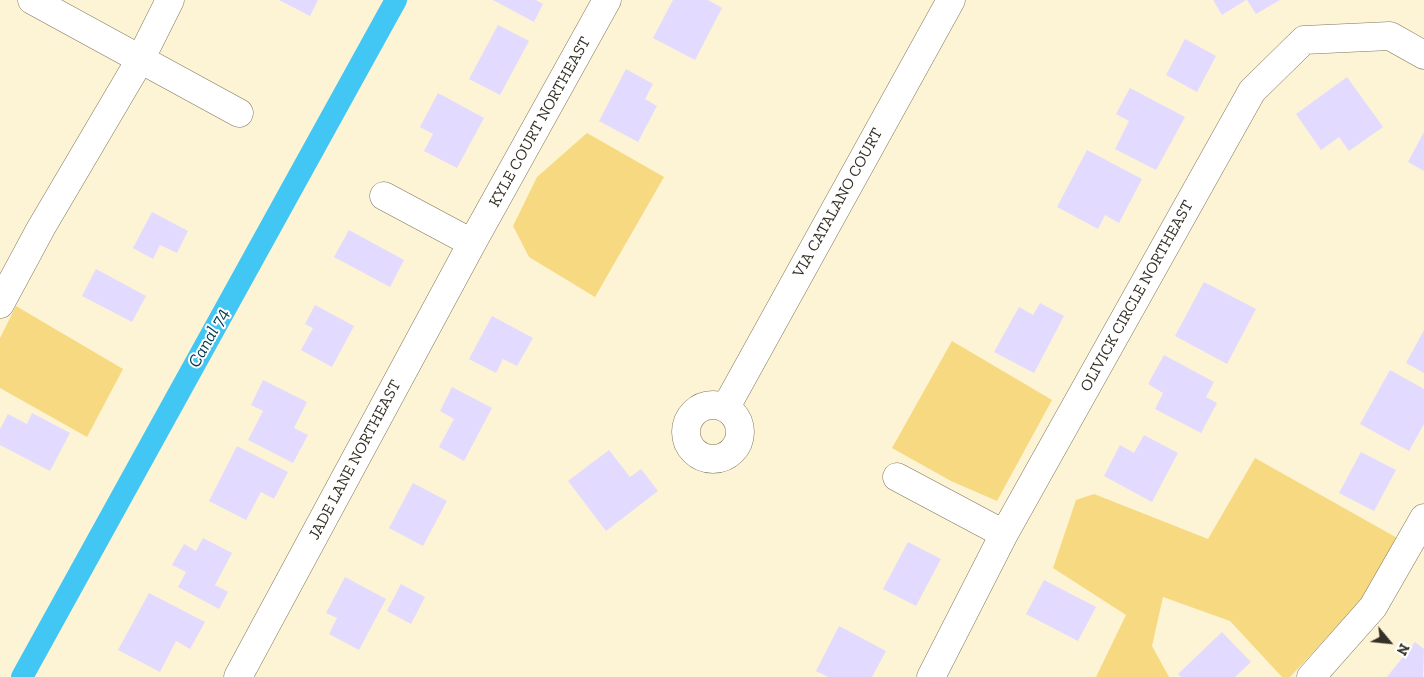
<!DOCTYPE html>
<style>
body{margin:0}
#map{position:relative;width:1424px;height:677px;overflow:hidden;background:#fdf4d6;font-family:"Zilla Slab",serif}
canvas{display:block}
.north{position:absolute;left:1364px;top:617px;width:50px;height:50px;-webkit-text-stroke:4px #fff;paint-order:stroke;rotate:118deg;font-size:14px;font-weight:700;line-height:20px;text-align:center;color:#353126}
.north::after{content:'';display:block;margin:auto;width:18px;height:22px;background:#353126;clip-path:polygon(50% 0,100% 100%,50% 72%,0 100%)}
</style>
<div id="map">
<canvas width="1424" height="677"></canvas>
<div class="north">N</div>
</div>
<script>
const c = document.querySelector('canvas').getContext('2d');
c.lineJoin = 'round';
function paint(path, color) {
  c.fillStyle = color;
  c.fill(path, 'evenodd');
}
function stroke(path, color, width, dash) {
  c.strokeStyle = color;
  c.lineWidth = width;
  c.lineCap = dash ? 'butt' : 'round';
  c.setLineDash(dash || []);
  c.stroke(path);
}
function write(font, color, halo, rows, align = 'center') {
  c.font = font + ' "Zilla Slab",serif';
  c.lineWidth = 4;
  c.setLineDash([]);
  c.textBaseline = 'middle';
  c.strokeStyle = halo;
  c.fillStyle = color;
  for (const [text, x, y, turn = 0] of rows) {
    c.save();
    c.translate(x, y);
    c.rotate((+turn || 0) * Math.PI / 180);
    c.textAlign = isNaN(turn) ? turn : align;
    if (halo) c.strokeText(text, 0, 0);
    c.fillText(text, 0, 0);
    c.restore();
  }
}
paint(new Path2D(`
 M 587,133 L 664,177 L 595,297 L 529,257 L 513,226 L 537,177 Z
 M 16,306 L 123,369 L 87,437 L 0,388 L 0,338 Z
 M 952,341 L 1052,400 L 997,501 L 951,481 L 892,448 Z
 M 1255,458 L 1399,539 L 1368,593 L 1290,677 L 1282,677 L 1230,621 L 1163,597 L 1152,646 L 1169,677 L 1096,677 L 1126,615 L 1053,568 L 1076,500 L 1094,494 L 1208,539 Z`), '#f6d980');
stroke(new Path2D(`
 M 22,677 L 396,0`), '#42c6f3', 22);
paint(new Path2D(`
 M 279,0 L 318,0 L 310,16 Z
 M 493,0 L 536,0 L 543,4 L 534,22 Z
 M 673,0 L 708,0 L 722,8 L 695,60 L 653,38 Z
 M 1213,0 L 1246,0 L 1222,15 Z
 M 1247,0 L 1280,0 L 1256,14 Z
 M 498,25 L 529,41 L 500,95 L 469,79 Z
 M 1185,39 L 1216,56 L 1197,92 L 1166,75 Z
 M 626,69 L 653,84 L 645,99 L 657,106 L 638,142 L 599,121 Z
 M 1347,77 L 1383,127 L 1349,151 L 1339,137 L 1321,150 L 1296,114 Z
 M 1130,88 L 1185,117 L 1156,170 L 1115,149 L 1129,121 L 1116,114 Z
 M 438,93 L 484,118 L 457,168 L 424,151 L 433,134 L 420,127 Z
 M 1424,132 L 1424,171 L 1408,162 Z
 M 1087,150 L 1142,179 L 1119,223 L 1105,215 L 1098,229 L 1057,207 Z
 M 152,212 L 188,231 L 177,253 L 160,245 L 153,259 L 133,248 Z
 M 349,230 L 404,260 L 390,287 L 334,257 Z
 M 96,269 L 146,296 L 132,322 L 82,296 Z
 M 1204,282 L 1256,309 L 1227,364 L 1175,336 Z
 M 1040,303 L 1064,316 L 1034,373 L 994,352 L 1019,307 L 1033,315 Z
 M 315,305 L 354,326 L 332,367 L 301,350 L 313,328 L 305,324 Z
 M 492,316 L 533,338 L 517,366 L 503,359 L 496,373 L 469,359 Z
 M 1424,330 L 1424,373 L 1406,363 Z
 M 1164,355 L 1214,382 L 1206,397 L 1217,403 L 1201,433 L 1155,409 L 1163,393 L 1148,384 Z
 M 1390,370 L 1424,389 L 1424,424 L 1409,451 L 1360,424 Z
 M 263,380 L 307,402 L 294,428 L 308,435 L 293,463 L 248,440 L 263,411 L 251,405 Z
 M 452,387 L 492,408 L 464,461 L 439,447 L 454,419 L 440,411 Z
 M 32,413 L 70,433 L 50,471 L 0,445 L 0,429 L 8,414 L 27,424 Z
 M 1144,435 L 1178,453 L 1152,502 L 1104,476 L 1120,445 L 1134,453 Z
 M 237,446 L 288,472 L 274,499 L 261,492 L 246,520 L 209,501 Z
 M 609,450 L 630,477 L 641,469 L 658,491 L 606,531 L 568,481 Z
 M 1361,452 L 1396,470 L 1374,511 L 1339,493 Z
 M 413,483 L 447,501 L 423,546 L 389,528 Z
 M 203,538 L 232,553 L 215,585 L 228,592 L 219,609 L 178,587 L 186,572 L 172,565 L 184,544 L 196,551 Z
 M 908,542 L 941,559 L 916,606 L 883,589 Z
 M 345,577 L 386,599 L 359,650 L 329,634 L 337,618 L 326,613 Z
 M 1044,580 L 1096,607 L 1078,641 L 1026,614 Z
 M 401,584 L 425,597 L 411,624 L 387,611 Z
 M 149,593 L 205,622 L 190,649 L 176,641 L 160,672 L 118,650 Z
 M 839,626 L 886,651 L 872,677 L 828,677 L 816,671 Z
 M 1222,632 L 1251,662 L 1235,677 L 1181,677 L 1178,674 Z
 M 1415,642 L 1424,649 L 1423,677 L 1387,677 Z`), '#e2daff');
const minor = new Path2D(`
 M 32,0 L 239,113
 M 384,196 L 472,243
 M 0,304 L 41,228 L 140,60 L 170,0
 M686 432a27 27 0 1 1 54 0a27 27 0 1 1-54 0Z
 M 726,407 L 951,0
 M 897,477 L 1004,534
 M 238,677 L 472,243 L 607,0
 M 931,677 L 1004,534 L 1252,91 L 1304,40 L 1390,36 L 1424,55
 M 1311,677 L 1373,607 L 1424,518`);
stroke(minor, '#7e755a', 29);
stroke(minor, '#fff', 28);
write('16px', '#353126', '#fff', [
 ["KYLE COURT NORTHEAST",540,122,-61],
 ["VIA CATALANO COURT",838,203,-61],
 ["OLIVICK CIRCLE NORTHEAST",1137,296,-61],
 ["JADE LANE NORTHEAST",355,460,-62]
]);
write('italic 18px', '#003b4d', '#fff', [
 ["Canal 74",209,338,-61]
]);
</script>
